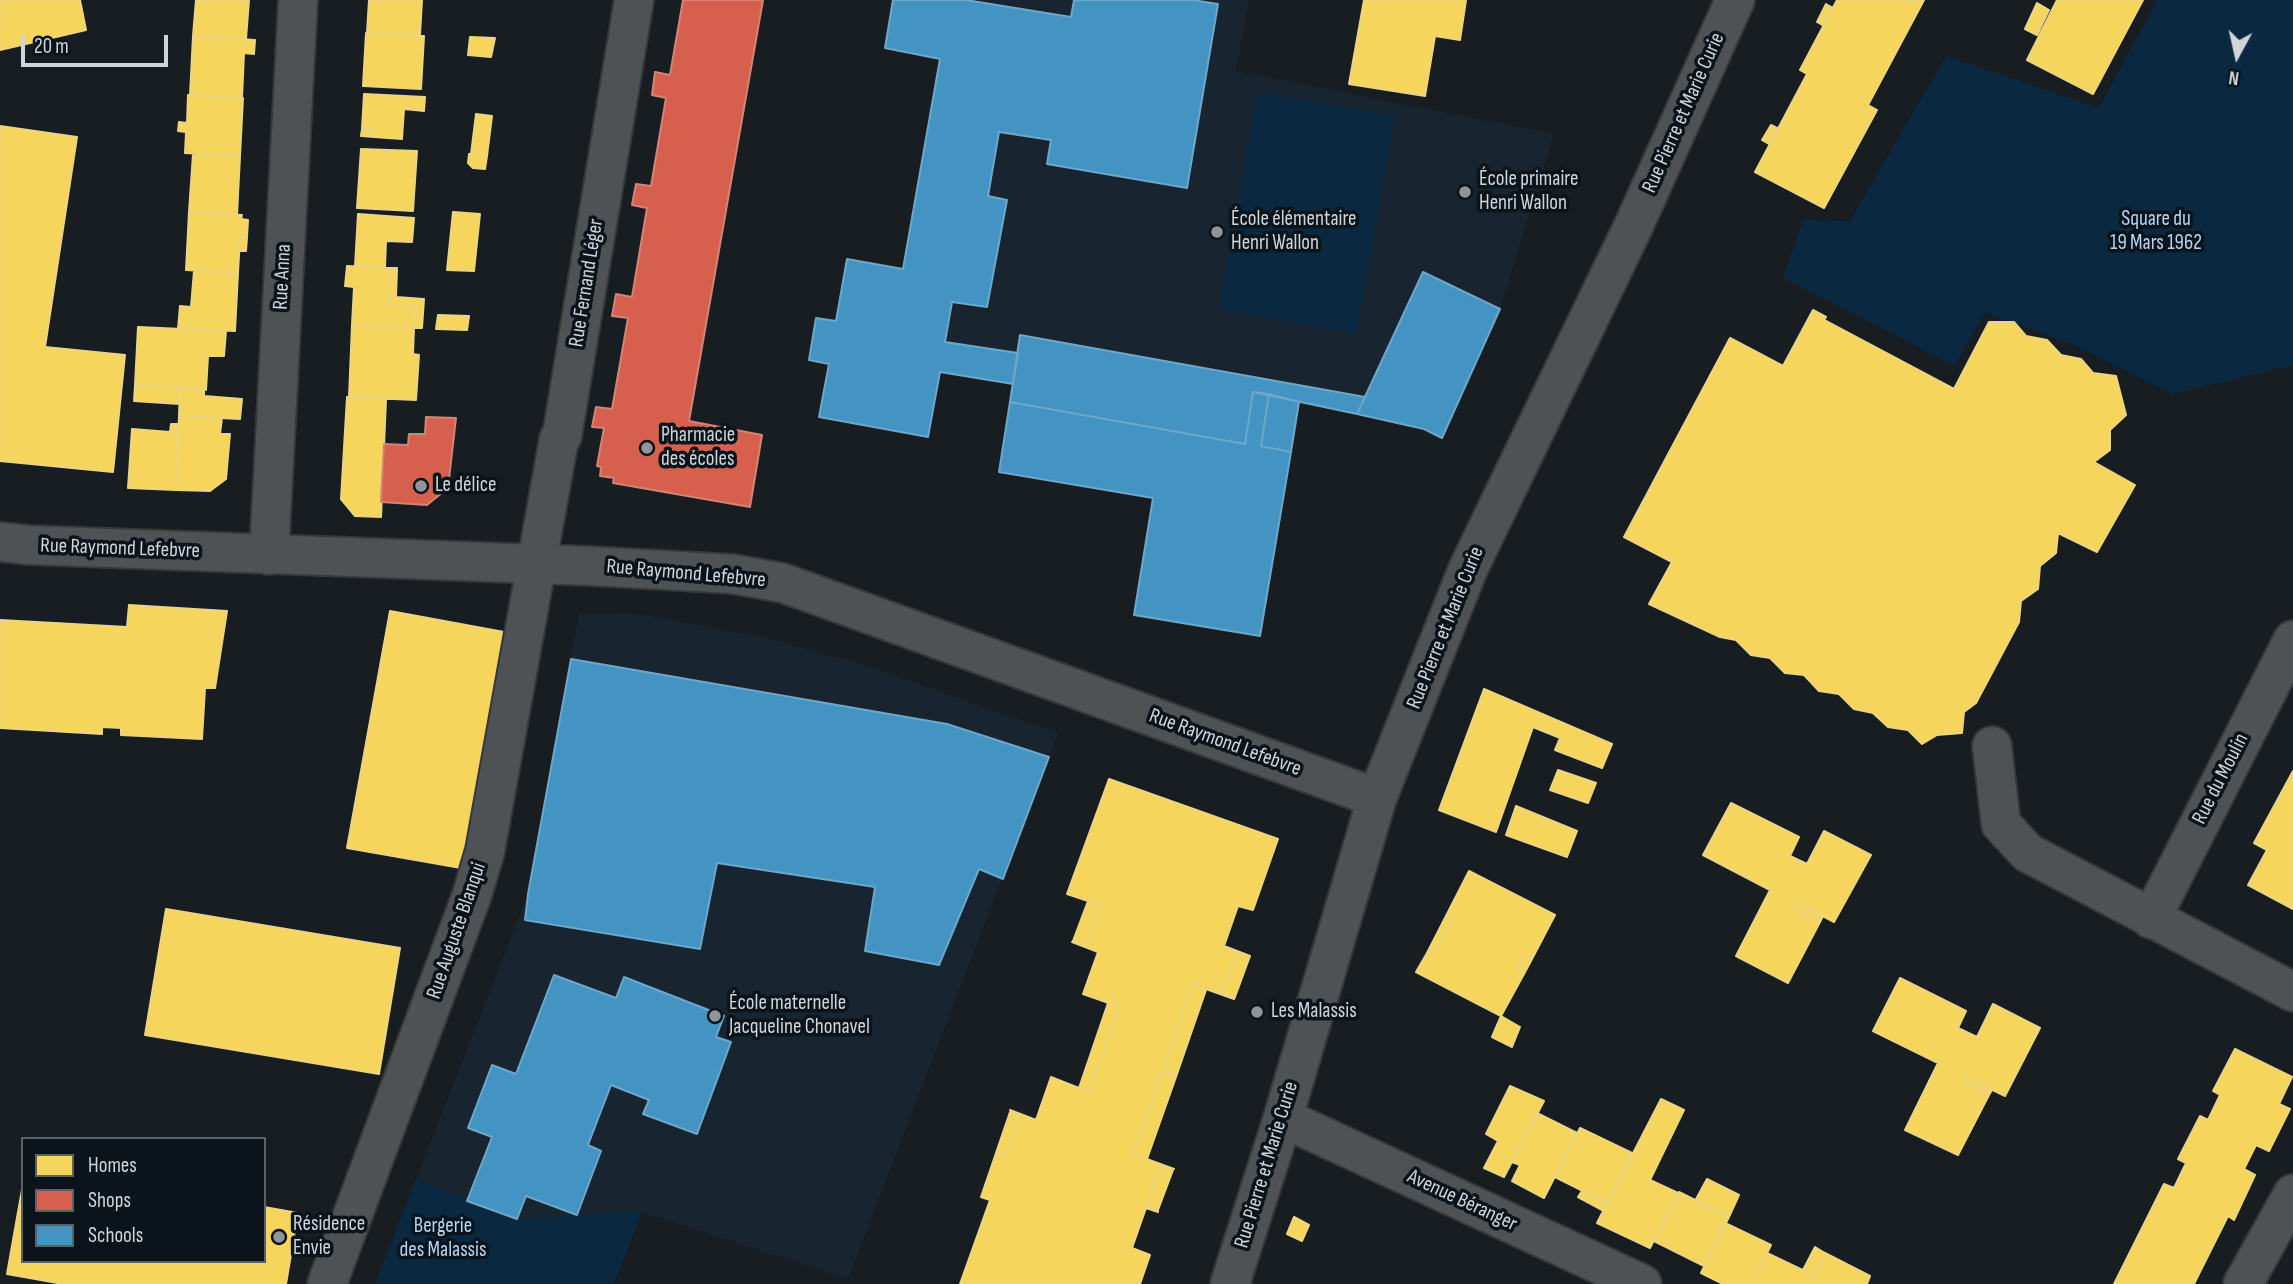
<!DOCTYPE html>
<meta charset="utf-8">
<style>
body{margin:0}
#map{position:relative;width:2293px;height:1284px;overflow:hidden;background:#181d22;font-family:"Sofia Sans Condensed",sans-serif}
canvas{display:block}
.legend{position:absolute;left:21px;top:1137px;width:245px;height:126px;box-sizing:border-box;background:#0c141b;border:2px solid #5a6167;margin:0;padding:9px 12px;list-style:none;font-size:21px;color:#d0d5da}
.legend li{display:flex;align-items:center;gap:14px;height:35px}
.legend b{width:35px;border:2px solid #5a6167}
.north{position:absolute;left:2202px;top:21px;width:70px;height:70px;-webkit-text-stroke:5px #0c141b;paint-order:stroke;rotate:188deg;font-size:19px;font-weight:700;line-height:28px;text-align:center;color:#d0d5da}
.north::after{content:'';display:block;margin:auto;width:24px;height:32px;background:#d0d5da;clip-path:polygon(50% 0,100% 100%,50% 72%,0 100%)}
.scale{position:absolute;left:21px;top:35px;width:147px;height:32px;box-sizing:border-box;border:4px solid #d0d5da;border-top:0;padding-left:9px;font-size:21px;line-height:24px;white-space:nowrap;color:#d0d5da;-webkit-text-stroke:5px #0c141b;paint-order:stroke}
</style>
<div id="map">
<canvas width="2293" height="1284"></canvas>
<ul class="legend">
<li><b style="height:19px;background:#f6d55c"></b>Homes</li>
<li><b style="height:19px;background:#d6604d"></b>Shops</li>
<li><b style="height:19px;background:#4393c3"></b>Schools</li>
</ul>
<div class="north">N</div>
<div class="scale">20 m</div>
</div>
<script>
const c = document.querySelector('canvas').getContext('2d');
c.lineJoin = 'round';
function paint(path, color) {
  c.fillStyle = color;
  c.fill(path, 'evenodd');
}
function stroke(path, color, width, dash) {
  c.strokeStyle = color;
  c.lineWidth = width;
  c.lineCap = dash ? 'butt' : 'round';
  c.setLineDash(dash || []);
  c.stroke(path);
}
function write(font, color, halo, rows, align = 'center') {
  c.font = font + ' "Sofia Sans Condensed",sans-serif';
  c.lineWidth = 7;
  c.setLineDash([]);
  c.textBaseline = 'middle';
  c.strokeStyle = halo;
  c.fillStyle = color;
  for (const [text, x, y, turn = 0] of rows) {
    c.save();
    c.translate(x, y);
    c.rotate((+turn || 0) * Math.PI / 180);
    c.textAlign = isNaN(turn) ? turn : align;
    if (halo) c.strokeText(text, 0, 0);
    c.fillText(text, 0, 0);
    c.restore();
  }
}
paint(new Path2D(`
 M 893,0 L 1249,0 L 1236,71 L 1554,134 L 1500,309 L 1442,438 L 1424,429 L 1269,394 L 1013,384 L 940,372 L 928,437 L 819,417 L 829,364 L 809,360 L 816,318 L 836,321 L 847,259 L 903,269 L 940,59 Z
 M 579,613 L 639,614 L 771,639 L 861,664 L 1058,733 L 848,1279 L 642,1212 L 614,1284 L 375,1284 L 528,894 Z`), '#18242f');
paint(new Path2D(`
 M 2157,0 L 2293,0 L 2293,365 L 2172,394 L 2072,344 L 1985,312 L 1955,366 L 1783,278 L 1803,220 L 1850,221 L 1946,56 L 2099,108 Z
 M 1257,92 L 1395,116 L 1356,334 L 1219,309 Z
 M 416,1179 L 517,1219 L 642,1211 L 614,1284 L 375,1284 Z`), '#0a2941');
const homes = new Path2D(`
 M 0,0 L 80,0 L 86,30 L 0,50 Z
 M 196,0 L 249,0 L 246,39 L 193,36 Z
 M 369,0 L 422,0 L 420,35 L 367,33 Z
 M 1364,0 L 1466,0 L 1460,40 L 1435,36 L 1425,96 L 1349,84 Z
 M 1837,0 L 1924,0 L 1868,105 L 1877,110 L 1824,208 L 1755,172 L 1807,74 L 1800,70 Z
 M 2057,0 L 2143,0 L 2093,94 L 2027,60 Z
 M 2037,3 L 2049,10 L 2037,35 L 2025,29 Z
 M 1826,4 L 1833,8 L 1824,26 L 1817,22 Z
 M 366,33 L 424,36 L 421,89 L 363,86 Z
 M 193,36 L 255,40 L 254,54 L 244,53 L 242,98 L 190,95 Z
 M 470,37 L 495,38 L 491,57 L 468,55 Z
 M 364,94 L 425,97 L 424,111 L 404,109 L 402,139 L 374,137 L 375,130 L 362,129 Z
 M 188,95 L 243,98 L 240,156 L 185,153 L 186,132 L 178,131 L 179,122 L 187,123 Z
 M 476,114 L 492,116 L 487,156 L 471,154 Z
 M 1771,125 L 1777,128 L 1769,144 L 1762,140 Z
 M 0,126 L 77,137 L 45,347 L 125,355 L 113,472 L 0,461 Z
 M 362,129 L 375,130 L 374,137 L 361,136 Z
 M 361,149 L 417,151 L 413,211 L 357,208 Z
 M 193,154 L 240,156 L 237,215 L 189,212 Z
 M 469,154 L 487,156 L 485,169 L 473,168 L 468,163 Z
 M 189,212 L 242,215 L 241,219 L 248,220 L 247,237 L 240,237 L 238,273 L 186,270 Z
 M 453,212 L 480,214 L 474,271 L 447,270 Z
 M 358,214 L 414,218 L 412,242 L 386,241 L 385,267 L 355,266 Z
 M 240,237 L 247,237 L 246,251 L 239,251 Z
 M 347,266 L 390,268 L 388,305 L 416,307 L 414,328 L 352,325 L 354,287 L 345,286 Z
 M 390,268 L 397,268 L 396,297 L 424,299 L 422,328 L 414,328 L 416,307 L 388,305 Z
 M 194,271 L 238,273 L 235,331 L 178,329 L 180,306 L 191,307 Z
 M 1813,310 L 1826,317 L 1824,320 L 1954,389 L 1989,322 L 2014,322 L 2026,336 L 2047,340 L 2061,355 L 2081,359 L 2093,373 L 2116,376 L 2126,415 L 2110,430 L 2110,450 L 2094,462 L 2135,485 L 2097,552 L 2058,533 L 2056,553 L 2040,566 L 2038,589 L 2021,601 L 2019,622 L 1976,703 L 1964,712 L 1962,733 L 1937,735 L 1922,744 L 1908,730 L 1888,727 L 1873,713 L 1854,709 L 1839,694 L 1819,691 L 1804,675 L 1785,673 L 1770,658 L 1751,655 L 1736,640 L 1720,637 L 1649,604 L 1672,562 L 1624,537 L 1730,338 L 1783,366 Z
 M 438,315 L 469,316 L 467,330 L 436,329 Z
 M 352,325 L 414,328 L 413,354 L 419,355 L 416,400 L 349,397 Z
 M 138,327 L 226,331 L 224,356 L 208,356 L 206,390 L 135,385 Z
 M 135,385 L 180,388 L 180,404 L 134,401 Z
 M 180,388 L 204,389 L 204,396 L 242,399 L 240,419 L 179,416 Z
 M 347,397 L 386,399 L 381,517 L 355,516 L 341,499 Z
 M 179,416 L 222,418 L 220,434 L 230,434 L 226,479 L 210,491 L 176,490 Z
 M 171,424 L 178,424 L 176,490 L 128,488 L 132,429 L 170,432 Z
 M 129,605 L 227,611 L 215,688 L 205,688 L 202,739 L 121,735 L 121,728 L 102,727 L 102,734 L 0,728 L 0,620 L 127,627 Z
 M 390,611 L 504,632 L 461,868 L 347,848 Z
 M 1484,689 L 1612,744 L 1602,768 L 1555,750 L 1560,738 L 1533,727 L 1496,832 L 1439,810 Z
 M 1558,770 L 1596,783 L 1588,803 L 1550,790 Z
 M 2293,771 L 2293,909 L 2248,885 L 2267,850 L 2254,843 Z
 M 1109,779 L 1278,839 L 1253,910 L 1238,906 L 1224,946 L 1237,951 L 1222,993 L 1235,997 L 1234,999 L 1192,984 L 1164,1069 L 1177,1074 L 1176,1077 L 1162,1072 L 1133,1154 L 1174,1169 L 1161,1166 L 1147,1206 L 1158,1210 L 1158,1212 L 1146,1208 L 1132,1248 L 1150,1255 L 1140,1284 L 960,1284 L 990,1200 L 981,1197 L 996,1153 L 1006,1156 L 1019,1115 L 1010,1110 L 1036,1120 L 1051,1077 L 1089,1092 L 1120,1007 L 1083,994 L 1098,952 L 1072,942 L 1086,946 L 1100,905 L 1067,894 Z
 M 1731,803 L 1799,837 L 1790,856 L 1807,864 L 1824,831 L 1871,855 L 1834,922 L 1798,903 L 1794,910 L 1820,922 L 1788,983 L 1736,956 L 1770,890 L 1703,855 Z
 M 1516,806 L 1577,831 L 1567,857 L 1506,835 Z
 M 1469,871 L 1555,915 L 1532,959 L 1524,956 L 1518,970 L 1524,974 L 1501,1016 L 1416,972 L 1427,953 L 1433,956 L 1454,918 L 1447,914 Z
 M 1088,901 L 1100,905 L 1086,946 L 1073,941 Z
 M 1798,903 L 1823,916 L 1820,922 L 1794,910 Z
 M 166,909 L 400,948 L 379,1074 L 145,1035 Z
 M 1447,914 L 1454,918 L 1433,956 L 1427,953 Z
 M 1237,951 L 1250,956 L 1235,997 L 1222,993 Z
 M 1524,956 L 1532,959 L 1524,974 L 1518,970 Z
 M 1900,978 L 1966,1011 L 1958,1028 L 1977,1037 L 1993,1004 L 2040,1028 L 2005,1096 L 1966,1077 L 1963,1083 L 1989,1095 L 1958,1155 L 1905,1130 L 1938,1063 L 1873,1031 Z
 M 1192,984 L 1206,990 L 1177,1074 L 1164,1069 Z
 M 1108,1003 L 1120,1007 L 1089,1092 L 1079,1088 Z
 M 1501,1016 L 1520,1027 L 1512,1047 L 1492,1037 Z
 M 2235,1049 L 2292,1077 L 2279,1104 L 2290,1109 L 2269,1151 L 2256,1145 L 2244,1169 L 2255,1175 L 2234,1220 L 2228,1216 L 2194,1284 L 2114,1284 L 2164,1184 L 2174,1188 L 2186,1163 L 2178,1159 L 2200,1116 L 2208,1120 L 2220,1095 L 2213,1091 Z
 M 1162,1072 L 1176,1077 L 1147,1159 L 1133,1154 Z
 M 1966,1077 L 1992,1090 L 1989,1095 L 1963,1083 Z
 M 1510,1086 L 1544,1101 L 1504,1177 L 1484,1168 L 1498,1141 L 1486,1134 Z
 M 1661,1099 L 1684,1110 L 1650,1180 L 1678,1193 L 1650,1248 L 1597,1223 Z
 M 1010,1112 L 1019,1115 L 1006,1156 L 996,1153 Z
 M 1537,1113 L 1577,1133 L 1544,1198 L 1512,1181 L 1520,1165 L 1512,1162 Z
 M 1580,1128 L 1632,1153 L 1607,1203 L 1555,1177 Z
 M 1161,1166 L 1173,1170 L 1158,1210 L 1147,1206 Z
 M 1707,1179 L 1739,1195 L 1729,1217 L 1695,1201 Z
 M 23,1184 L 23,1261 L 264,1261 L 264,1207 L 298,1213 L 286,1284 L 63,1284 L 7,1274 Z
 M 1582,1191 L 1607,1203 L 1604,1211 L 1578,1197 Z
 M 1679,1192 L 1729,1217 L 1704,1266 L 1654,1241 Z
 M 1294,1217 L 1309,1225 L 1302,1241 L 1287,1234 Z
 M 1725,1223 L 1771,1245 L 1752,1284 L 1723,1284 L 1701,1273 Z
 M 1815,1247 L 1825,1253 L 1815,1276 L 1803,1270 Z
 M 1767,1253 L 1815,1276 L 1811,1284 L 1752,1284 Z
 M 1825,1253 L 1870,1276 L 1867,1284 L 1811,1284 Z`);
paint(homes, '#f6d55c');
stroke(homes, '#ebd582', 2);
const shops = new Path2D(`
 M 683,0 L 763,0 L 689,421 L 762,435 L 750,507 L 613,483 L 614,478 L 600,476 L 601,467 L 597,466 L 604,428 L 592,427 L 596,407 L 612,409 L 628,318 L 612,316 L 616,294 L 632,297 L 647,208 L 632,205 L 636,184 L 651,186 L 666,98 L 652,95 L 655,72 L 670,75 Z
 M 426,417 L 456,418 L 448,488 L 427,505 L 381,502 L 384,444 L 408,445 L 409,434 L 425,434 Z`);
paint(shops, '#d6604d');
stroke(shops, '#d48377', 2);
const schools = new Path2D(`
 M 893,0 L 966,0 L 1071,17 L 1074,0 L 1192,0 L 1218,4 L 1187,188 L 1047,164 L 1051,140 L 999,132 L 988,196 L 1007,200 L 987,307 L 952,302 L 945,342 L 1018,353 L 1013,384 L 940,372 L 928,437 L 819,417 L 829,364 L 809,360 L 816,318 L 836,321 L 847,259 L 903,269 L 940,59 L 885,48 Z
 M 1423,272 L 1500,309 L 1442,438 L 1424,429 L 1357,414 Z
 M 1020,335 L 1365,397 L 1357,414 L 1253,392 L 1245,444 L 1010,402 Z
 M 1253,392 L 1269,394 L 1261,446 L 1291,452 L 1260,636 L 1134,615 L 1153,498 L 999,472 L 1010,402 L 1245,444 Z
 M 1269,394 L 1299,402 L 1291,452 L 1261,446 Z
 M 571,659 L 947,724 L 1049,757 L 1003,879 L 979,869 L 939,965 L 865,951 L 875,887 L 717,863 L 700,949 L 525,920 L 528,894 Z
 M 554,975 L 616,998 L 624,977 L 724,1016 L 716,1037 L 731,1042 L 697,1134 L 643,1114 L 649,1100 L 611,1085 L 588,1145 L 601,1151 L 577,1215 L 526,1196 L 517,1219 L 467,1201 L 492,1137 L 468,1128 L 492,1065 L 516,1074 Z`);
paint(schools, '#4393c3');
stroke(schools, '#6da7ca', 2);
const minor = new Path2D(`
 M 0,542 L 29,545 L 591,566 L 733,574 L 783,583 L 1377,798
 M 269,555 L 298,0
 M 1992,746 L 2001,824 L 2028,853 L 2293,992
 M 2151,919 L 2293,640
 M 1283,1118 L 1642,1284
 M 327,1284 L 472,895 L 485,851 L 559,439 L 562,436 L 634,0
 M 1230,1284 L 1283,1118 L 1377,798 L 1468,569 L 1634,225 L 1735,0
 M 2243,1284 L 2293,1194`);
stroke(minor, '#36383c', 42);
stroke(minor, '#4f5255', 38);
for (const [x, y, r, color] of [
 [1465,192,7,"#90959a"],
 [1217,232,7,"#90959a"],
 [647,448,7,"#90959a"],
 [421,486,7,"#90959a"],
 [1257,1012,7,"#90959a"],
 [715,1016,7,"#90959a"],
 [279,1237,7,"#90959a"]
]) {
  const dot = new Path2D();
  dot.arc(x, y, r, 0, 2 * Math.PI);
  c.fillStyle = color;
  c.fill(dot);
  stroke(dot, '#0c141b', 2.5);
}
write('21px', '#d0d5da', '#0c141b', [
 ["Rue Pierre et Marie Curie",1684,113,-66],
 ["Rue Anna",283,277,-87],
 ["Rue Fernand Léger",587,283,-81],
 ["Rue Raymond Lefebvre",120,549,2],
 ["Rue Raymond Lefebvre",686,574,5],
 ["Rue Pierre et Marie Curie",1446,628,-68],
 ["Rue Raymond Lefebvre",1225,743,20],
 ["Rue du Moulin",2221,779,-63],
 ["Rue Auguste Blanqui",457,931,-71],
 ["Rue Pierre et Marie Curie",1267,1165,-73],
 ["Avenue Béranger",1462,1201,25]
]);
write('21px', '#d0d5da', '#0c141b', [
 ["École primaire",1479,180],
 ["Henri Wallon",1479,204],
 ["École élémentaire",1231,220],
 ["Henri Wallon",1231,244],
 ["Pharmacie",661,436],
 ["des écoles",661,460],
 ["Le délice",435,486],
 ["École maternelle",729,1004],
 ["Jacqueline Chonavel",729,1028],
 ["Les Malassis",1271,1012],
 ["Résidence",293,1225],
 ["Envie",293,1249]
], 'left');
write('21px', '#b3d6f6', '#0c141b', [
 ["Square du",2156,220],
 ["19 Mars 1962",2156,244],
 ["Bergerie",443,1227],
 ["des Malassis",443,1251]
]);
</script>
